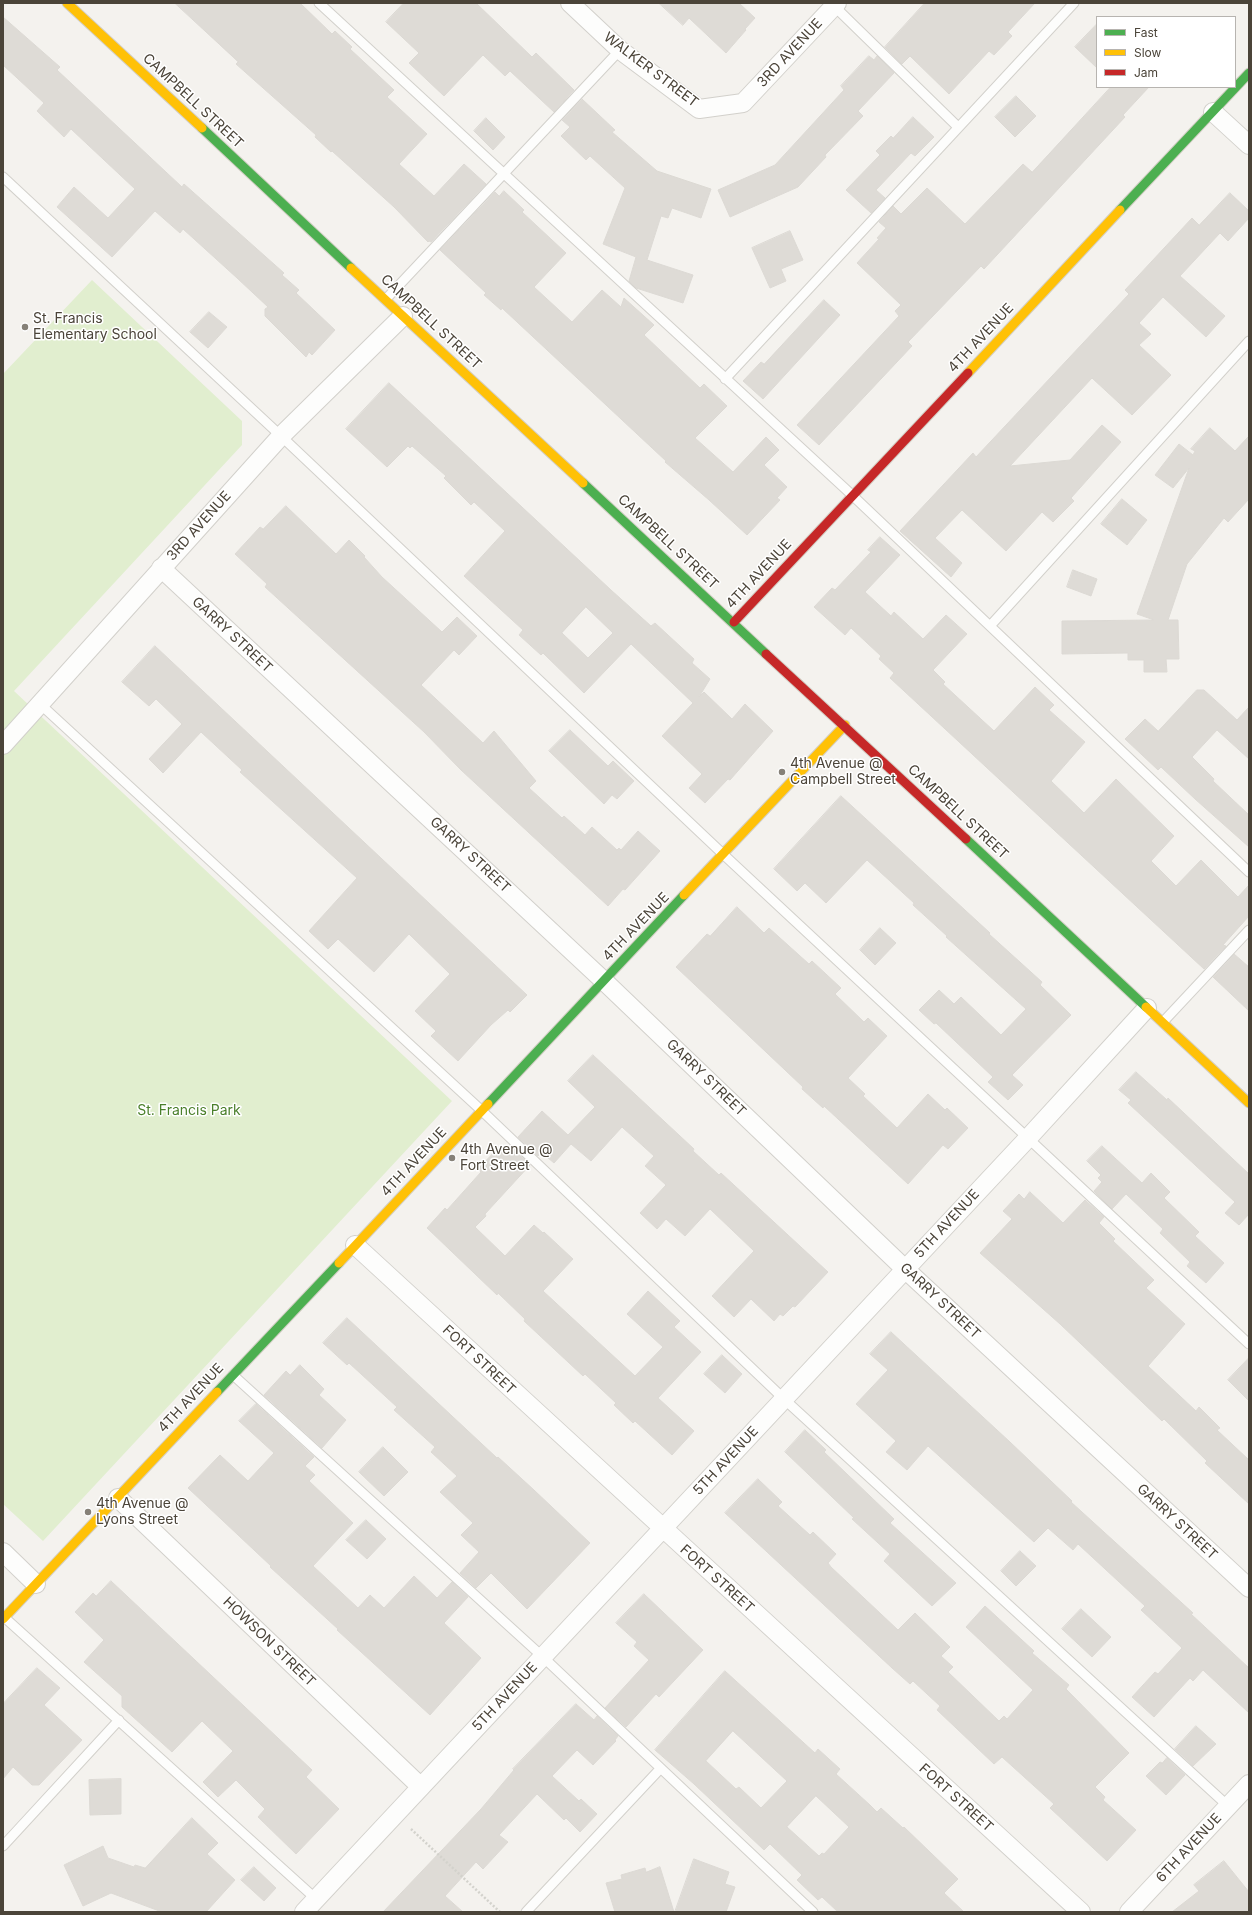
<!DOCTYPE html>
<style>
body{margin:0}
#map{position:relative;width:1252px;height:1915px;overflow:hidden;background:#f4f2ee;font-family:Inter,sans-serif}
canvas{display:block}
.frame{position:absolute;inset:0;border:4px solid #4b4439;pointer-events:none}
.legend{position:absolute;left:1096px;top:16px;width:140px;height:72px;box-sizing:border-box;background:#fff;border:1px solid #b7b4b0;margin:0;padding:5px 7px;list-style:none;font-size:12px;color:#4b4439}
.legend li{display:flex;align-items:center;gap:8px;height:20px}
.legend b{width:20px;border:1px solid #b7b4b0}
</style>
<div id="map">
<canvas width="1252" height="1915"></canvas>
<div class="frame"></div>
<ul class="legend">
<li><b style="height:5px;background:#4caf50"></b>Fast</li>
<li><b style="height:5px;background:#ffc107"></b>Slow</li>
<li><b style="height:5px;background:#c62828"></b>Jam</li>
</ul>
</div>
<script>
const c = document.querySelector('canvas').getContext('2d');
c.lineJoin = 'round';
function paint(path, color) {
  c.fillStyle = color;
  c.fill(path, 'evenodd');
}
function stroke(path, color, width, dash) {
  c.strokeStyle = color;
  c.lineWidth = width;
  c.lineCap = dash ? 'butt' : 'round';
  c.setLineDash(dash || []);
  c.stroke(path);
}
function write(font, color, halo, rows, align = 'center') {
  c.font = font + ' Inter,sans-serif';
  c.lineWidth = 3;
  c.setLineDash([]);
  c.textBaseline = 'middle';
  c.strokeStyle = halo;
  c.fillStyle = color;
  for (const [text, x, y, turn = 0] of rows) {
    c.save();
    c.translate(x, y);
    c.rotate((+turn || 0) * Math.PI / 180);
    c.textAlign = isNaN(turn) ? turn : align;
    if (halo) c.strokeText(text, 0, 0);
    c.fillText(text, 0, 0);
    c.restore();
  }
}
paint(new Path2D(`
 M 92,280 L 242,421 L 242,445 L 14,691 L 452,1101 L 43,1541 L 3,1504 L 3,374 Z`), '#e1eecf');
const building = new Path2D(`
 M 175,3 L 300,3 L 332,34 L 335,31 L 352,47 L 350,49 L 394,90 L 387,97 L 427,134 L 399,164 L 434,196 L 464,164 L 486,184 L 431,242 L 429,241 L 428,242 L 394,207 L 332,151 L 331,152 L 315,137 L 316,135 L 236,64 L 238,62 Z
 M 404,3 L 476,3 L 532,57 L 536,53 L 574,90 L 554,112 L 510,71 L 505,76 L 483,55 L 444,96 L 409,63 L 419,53 L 386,22 Z
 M 659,3 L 739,3 L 755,18 L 745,29 L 746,30 L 726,53 L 689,18 L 683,25 Z
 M 925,3 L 1035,3 L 1008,32 L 1012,36 L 994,55 L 989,51 L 949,94 L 910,56 L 902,64 L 885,47 Z
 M 3,17 L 60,67 L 57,70 L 182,187 L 184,184 L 284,273 L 282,275 L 299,290 L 296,293 L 335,330 L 312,355 L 309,352 L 306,357 L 265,316 L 265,309 L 268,307 L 237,278 L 183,229 L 180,233 L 155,211 L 112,257 L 57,207 L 74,187 L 108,218 L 135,189 L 71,129 L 64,137 L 37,111 L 44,103 L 3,65 Z
 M 1097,24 L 1097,68 L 1075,47 Z
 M 869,56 L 874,60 L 877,56 L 894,73 L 858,111 L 863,116 L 825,155 L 826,157 L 798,187 L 730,217 L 718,190 L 775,165 L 844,90 L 841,86 Z
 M 1111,87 L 1149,87 L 1123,115 L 1125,117 L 984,269 L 981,266 L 908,342 L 912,346 L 819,445 L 797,425 L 899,316 L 895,311 L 901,305 L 857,263 L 879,239 L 877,238 L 886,228 L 879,222 L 893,206 L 901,214 L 927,188 L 965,224 L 1023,164 L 1032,172 Z
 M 1016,96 L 1036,116 L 1015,137 L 995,117 Z
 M 582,99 L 615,130 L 612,132 L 657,171 L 711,189 L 701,218 L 672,208 L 668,218 L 661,216 L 647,260 L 693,275 L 683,303 L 636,288 L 629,281 L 636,257 L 603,244 L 625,188 L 590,156 L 586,160 L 561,136 L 570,127 L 562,120 Z
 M 913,117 L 934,137 L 915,156 L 911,153 L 876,190 L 885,198 L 871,213 L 846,190 L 880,155 L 876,151 L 891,136 L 893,138 Z
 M 486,118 L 505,137 L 493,150 L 474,131 Z
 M 504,191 L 524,210 L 522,212 L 566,253 L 534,287 L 572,322 L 602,290 L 621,307 L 624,298 L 654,325 L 644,335 L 700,388 L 704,384 L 727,406 L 695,438 L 733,472 L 766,437 L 779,450 L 764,465 L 787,487 L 777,498 L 780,500 L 747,535 L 709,500 L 665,462 L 666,461 L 502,308 L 501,310 L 484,295 L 486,293 L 440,250 L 495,192 L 499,196 Z
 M 1230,193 L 1249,211 L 1249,218 L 1228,241 L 1220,233 L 1180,276 L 1225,316 L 1206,337 L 1163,297 L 1139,323 L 1151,334 L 1139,345 L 1171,375 L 1132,415 L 1092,378 L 1010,466 L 1070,460 L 1102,425 L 1121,442 L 1071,498 L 1074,501 L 1053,522 L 1042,512 L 1006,551 L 962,510 L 935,538 L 962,563 L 951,577 L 900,531 L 973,453 L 976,457 L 1129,294 L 1125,290 L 1192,218 L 1199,225 Z
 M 790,231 L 803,260 L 781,269 L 786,281 L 770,288 L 752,248 Z
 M 824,300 L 840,315 L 763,399 L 743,381 L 761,362 L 764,364 Z
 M 209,312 L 227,327 L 208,348 L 190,332 Z
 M 389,383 L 611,590 L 651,626 L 655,623 L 694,659 L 692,663 L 710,679 L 699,697 L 704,692 L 732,719 L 745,704 L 773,731 L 730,780 L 728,779 L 705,803 L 689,788 L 702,774 L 662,736 L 693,703 L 631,644 L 584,693 L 543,653 L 541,655 L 519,635 L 523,630 L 464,576 L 505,531 L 474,502 L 471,505 L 444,478 L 446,476 L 412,446 L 410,448 L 408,446 L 387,467 L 346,429 ZM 586,607 L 613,633 L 588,658 L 562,633 Z
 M 1210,428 L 1235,451 L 1249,436 L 1249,499 L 1228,522 L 1224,518 L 1187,564 L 1168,620 L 1178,620 L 1179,659 L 1166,659 L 1167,672 L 1144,672 L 1144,660 L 1128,660 L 1128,653 L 1062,654 L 1062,621 L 1154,620 L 1137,614 L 1189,468 L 1173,488 L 1155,475 L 1179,444 L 1193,455 L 1195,451 L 1191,449 Z
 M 1122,499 L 1147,520 L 1127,545 L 1101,524 Z
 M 286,506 L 336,554 L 349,540 L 365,556 L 364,557 L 382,577 L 442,632 L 457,617 L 477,636 L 459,655 L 454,650 L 421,685 L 483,743 L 494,731 L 536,781 L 529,788 L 562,818 L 564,816 L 585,835 L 592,827 L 617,850 L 619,848 L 621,850 L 638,831 L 660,851 L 625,890 L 623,889 L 608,906 L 461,770 L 424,732 L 265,587 L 267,584 L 235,554 L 260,527 L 263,529 Z
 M 880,537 L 900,555 L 865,592 L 891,616 L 894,612 L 923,639 L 946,615 L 967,634 L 933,670 L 945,682 L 943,684 L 994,731 L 1035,687 L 1054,705 L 1049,710 L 1085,742 L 1051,781 L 1084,813 L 1116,779 L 1174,836 L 1151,861 L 1176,886 L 1201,860 L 1238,897 L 1249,885 L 1249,916 L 1223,945 L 1226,946 L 1204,969 L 890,678 L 894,673 L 879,659 L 881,656 L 851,628 L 845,635 L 814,607 L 832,588 L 835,590 L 871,552 L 868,550 Z
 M 1073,570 L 1097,579 L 1091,596 L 1067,587 Z
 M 155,646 L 527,995 L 510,1012 L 508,1010 L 491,1025 L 458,1061 L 431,1036 L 436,1031 L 415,1011 L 450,974 L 409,934 L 374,972 L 338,939 L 328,949 L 309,931 L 357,878 L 240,772 L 242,770 L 201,732 L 163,773 L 149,759 L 182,724 L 156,699 L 149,706 L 122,682 Z
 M 1197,690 L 1204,690 L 1237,720 L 1249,707 L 1249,759 L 1217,730 L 1192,757 L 1214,779 L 1213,781 L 1249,815 L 1249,847 L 1195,799 L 1161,767 L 1158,770 L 1125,739 L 1145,719 L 1158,731 Z
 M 570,730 L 608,766 L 613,761 L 634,781 L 617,799 L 612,795 L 604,804 L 549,751 Z
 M 841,796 L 990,933 L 989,934 L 1042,982 L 1040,985 L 1071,1015 L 1012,1075 L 1023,1085 L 1008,1100 L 988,1082 L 993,1077 L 936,1023 L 934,1024 L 919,1010 L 939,990 L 954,1004 L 961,997 L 1001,1035 L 1026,1009 L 946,937 L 947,936 L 913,905 L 914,903 L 867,860 L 826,903 L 805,883 L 797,891 L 774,869 Z
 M 737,907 L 764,933 L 769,928 L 809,964 L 812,961 L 841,988 L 835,994 L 864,1022 L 868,1018 L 887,1036 L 848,1078 L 865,1094 L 863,1096 L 897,1128 L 928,1094 L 945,1110 L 947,1108 L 968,1128 L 948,1149 L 943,1145 L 908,1184 L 824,1106 L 823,1108 L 802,1089 L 803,1087 L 676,967 L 707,934 L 710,936 Z
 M 880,928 L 896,943 L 875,965 L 860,950 Z
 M 1234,954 L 1249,967 L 1249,1011 L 1213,977 Z
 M 593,1055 L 694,1149 L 693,1151 L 719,1175 L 721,1173 L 828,1272 L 795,1307 L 793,1306 L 783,1316 L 780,1314 L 774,1321 L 751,1299 L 734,1317 L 712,1296 L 754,1251 L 710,1209 L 685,1236 L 666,1219 L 657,1229 L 640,1213 L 666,1185 L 645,1166 L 654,1156 L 622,1127 L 591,1161 L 571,1144 L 554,1163 L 541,1152 L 538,1156 L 518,1137 L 542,1111 L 568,1135 L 595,1107 L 568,1081 Z
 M 1136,1072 L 1167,1100 L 1168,1098 L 1249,1174 L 1249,1214 L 1239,1225 L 1225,1213 L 1235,1202 L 1128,1103 L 1131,1100 L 1119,1090 Z
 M 510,1146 L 530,1165 L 485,1214 L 486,1216 L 475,1227 L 505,1256 L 534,1225 L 543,1233 L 544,1232 L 573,1259 L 543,1291 L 635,1376 L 663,1347 L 627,1314 L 648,1291 L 680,1321 L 674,1327 L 701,1352 L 658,1398 L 694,1431 L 672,1455 L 635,1421 L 633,1423 L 614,1405 L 616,1403 L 585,1374 L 583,1376 L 524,1321 L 525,1319 L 498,1293 L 497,1295 L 427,1228 L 445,1208 L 447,1210 L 481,1172 L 478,1169 L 499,1147 L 505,1152 Z
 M 1102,1146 L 1142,1183 L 1151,1173 L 1170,1192 L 1164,1198 L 1199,1232 L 1195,1236 L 1224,1263 L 1206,1283 L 1187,1266 L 1190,1262 L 1160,1233 L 1163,1229 L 1126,1194 L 1112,1209 L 1094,1191 L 1102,1182 L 1098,1178 L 1101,1175 L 1087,1161 Z
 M 1030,1192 L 1063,1223 L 1085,1200 L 1104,1217 L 1099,1223 L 1115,1239 L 1113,1241 L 1154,1280 L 1146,1288 L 1185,1324 L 1148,1366 L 1196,1411 L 1199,1407 L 1220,1428 L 1217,1430 L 1249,1460 L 1249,1504 L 1205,1463 L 1207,1461 L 1164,1419 L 1162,1421 L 1060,1324 L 980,1253 L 1012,1219 L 1003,1211 L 1019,1194 L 1024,1199 Z
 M 347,1318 L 497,1458 L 498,1457 L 534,1490 L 590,1543 L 527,1609 L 491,1573 L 476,1588 L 460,1573 L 479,1552 L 461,1535 L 473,1523 L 440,1492 L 457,1476 L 431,1452 L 435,1447 L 394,1410 L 397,1407 L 349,1363 L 347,1365 L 323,1343 Z
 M 891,1332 L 1010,1442 L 1072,1501 L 1071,1502 L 1193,1613 L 1191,1614 L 1249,1668 L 1249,1713 L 1203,1670 L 1193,1681 L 1190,1678 L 1154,1717 L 1132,1697 L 1155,1672 L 1158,1674 L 1182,1648 L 1141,1610 L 1145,1606 L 1078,1544 L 1073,1550 L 1048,1528 L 1034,1542 L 928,1446 L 907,1470 L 886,1452 L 896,1441 L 856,1404 L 888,1370 L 870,1354 Z
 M 722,1355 L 742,1374 L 725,1393 L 704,1374 Z
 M 1249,1358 L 1249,1401 L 1228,1380 Z
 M 300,1365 L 324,1389 L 319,1395 L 346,1420 L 322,1448 L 264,1395 L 286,1371 L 290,1375 Z
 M 256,1404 L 314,1457 L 305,1466 L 315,1475 L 309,1481 L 353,1523 L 313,1566 L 358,1608 L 370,1595 L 384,1608 L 414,1576 L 437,1598 L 452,1582 L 468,1597 L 444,1623 L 481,1658 L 430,1715 L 337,1630 L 338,1629 L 270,1567 L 271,1566 L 188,1488 L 220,1455 L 248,1481 L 274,1453 L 239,1421 Z
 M 805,1430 L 826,1450 L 824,1452 L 894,1519 L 890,1523 L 956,1583 L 932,1606 L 884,1561 L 890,1554 L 852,1519 L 854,1518 L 785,1452 Z
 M 383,1447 L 408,1472 L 384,1496 L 359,1472 Z
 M 758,1479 L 782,1502 L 778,1506 L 810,1535 L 813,1532 L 836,1554 L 828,1563 L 831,1567 L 898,1630 L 915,1613 L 950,1647 L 941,1656 L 953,1667 L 948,1672 L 999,1721 L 1004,1716 L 1007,1719 L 1033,1690 L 966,1627 L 985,1606 L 1034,1651 L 1032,1653 L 1069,1685 L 1066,1689 L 1129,1753 L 1095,1787 L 1105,1797 L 1103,1800 L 1136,1830 L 1107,1861 L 1050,1808 L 1054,1804 L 1002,1757 L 994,1764 L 937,1710 L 940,1706 L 913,1681 L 910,1684 L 892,1668 L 725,1513 Z
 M 366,1520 L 386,1539 L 367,1559 L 346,1540 Z
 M 1020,1551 L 1036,1566 L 1016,1586 L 1001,1571 Z
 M 111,1581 L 312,1770 L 306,1777 L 339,1809 L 296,1854 L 258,1817 L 265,1809 L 236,1780 L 218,1797 L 203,1782 L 233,1751 L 202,1721 L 172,1752 L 122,1707 L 122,1696 L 84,1662 L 104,1640 L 75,1612 L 93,1593 L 96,1596 Z
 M 644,1594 L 703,1650 L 659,1697 L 656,1694 L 626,1727 L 605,1708 L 649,1660 L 634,1646 L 637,1642 L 616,1623 Z
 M 1081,1609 L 1111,1637 L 1092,1657 L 1062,1629 Z
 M 37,1668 L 60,1688 L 44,1705 L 82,1740 L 39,1785 L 32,1785 L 13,1767 L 3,1779 L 3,1704 Z
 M 725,1671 L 815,1753 L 818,1749 L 840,1769 L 836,1774 L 870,1805 L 877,1812 L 881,1808 L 903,1828 L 904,1827 L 958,1879 L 944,1893 L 964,1912 L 838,1912 L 822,1897 L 818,1900 L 797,1880 L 802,1875 L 770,1844 L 764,1850 L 694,1784 L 655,1750 ZM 733,1731 L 787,1781 L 761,1808 L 739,1787 L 736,1789 L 706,1761 ZM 816,1796 L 849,1827 L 824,1854 L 822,1853 L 819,1856 L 787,1827 Z
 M 576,1704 L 594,1720 L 597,1716 L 618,1736 L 615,1740 L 616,1741 L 593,1765 L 577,1750 L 552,1776 L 579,1801 L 581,1799 L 597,1814 L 580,1832 L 566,1818 L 564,1820 L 537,1794 L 499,1835 L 508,1842 L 483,1869 L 476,1862 L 445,1896 L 463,1912 L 383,1912 L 481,1809 L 514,1770 L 513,1769 Z
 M 1196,1726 L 1216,1744 L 1193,1766 L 1175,1749 Z
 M 1167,1758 L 1185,1775 L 1166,1795 L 1146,1776 L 1160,1762 L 1162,1763 Z
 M 121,1779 L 121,1814 L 90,1815 L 89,1780 Z
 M 192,1818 L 218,1843 L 207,1854 L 235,1880 L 206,1912 L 162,1912 L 111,1893 L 83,1906 L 64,1865 L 103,1846 L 108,1858 L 134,1867 L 135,1865 L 145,1868 Z
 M 694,1859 L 729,1872 L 725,1884 L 735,1887 L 726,1912 L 675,1912 Z
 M 1224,1861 L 1249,1892 L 1249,1912 L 1172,1912 L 1199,1891 L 1194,1885 Z
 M 254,1867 L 276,1888 L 264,1901 L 241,1880 Z
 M 660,1867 L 674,1912 L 615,1912 L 606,1883 L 622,1879 L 621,1875 L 645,1868 L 646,1872 Z`);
paint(building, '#dedbd6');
stroke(building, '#dcd9d4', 1);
const lane = new Path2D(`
 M 319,3 L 852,495 L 1249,872
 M 832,4 L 958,127
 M 3,177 L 281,436 L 724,855 L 1249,1344
 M 386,299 L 620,50
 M 725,379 L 1074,3
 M 990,626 L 1249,341
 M 39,703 L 481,1110 L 784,1399 L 1228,1806
 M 1163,1022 L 1249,930
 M 233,1375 L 543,1657 L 813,1912
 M 4,1617 L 316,1899
 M 3,1846 L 119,1720
 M 526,1912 L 660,1769`);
const street = new Path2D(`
 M 570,3 L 620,50 L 699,109 L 743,103 L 837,3
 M 1213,112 L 1249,145
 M 161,568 L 604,981 L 905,1269 L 1249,1588
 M 3,745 L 281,436 L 403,316
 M 355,1245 L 1081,1912
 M 118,1498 L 421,1787
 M 3,1552 L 36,1584
 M 304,1912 L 1029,1137 L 1147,1008
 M 1129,1912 L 1249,1784`);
const fast = new Path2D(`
 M 202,128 L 351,268
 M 1120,210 L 1249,73
 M 583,483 L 766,654
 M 966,839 L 1146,1007
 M 488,1104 L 684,895
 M 217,1392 L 339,1263`);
const slow = new Path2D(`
 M 67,3 L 202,128
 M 351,268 L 583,483
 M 968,373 L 1120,210
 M 684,895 L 845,725
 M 1146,1007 L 1249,1103
 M 339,1263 L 488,1104
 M 3,1619 L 217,1392`);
const jam = new Path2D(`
 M 734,622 L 968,373
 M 766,654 L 966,839`);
stroke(lane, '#d2d0cb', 11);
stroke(street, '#d2d0cb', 20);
stroke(fast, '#d3cfc5', 11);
stroke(slow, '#d3cfc5', 11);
stroke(jam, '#d3cfc5', 11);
stroke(new Path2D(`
 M 411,1829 L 500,1912`), '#d3d2cc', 2.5, [2, 2]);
stroke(lane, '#fdfdfc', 9);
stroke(street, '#fdfdfc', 18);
stroke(fast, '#4caf50', 9);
stroke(slow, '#ffc107', 9);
stroke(jam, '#c62828', 9);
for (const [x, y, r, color] of [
 [25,327,4,"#868178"],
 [782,772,4,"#868178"],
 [452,1158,4,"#868178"],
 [88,1512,4,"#868178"]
]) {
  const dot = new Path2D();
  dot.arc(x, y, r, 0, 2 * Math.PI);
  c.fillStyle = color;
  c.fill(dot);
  stroke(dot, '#fff', 1.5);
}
write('14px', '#4b4439', '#fff', [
 ["3RD AVENUE",790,53,-47],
 ["WALKER STREET",651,70,37],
 ["CAMPBELL STREET",193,101,43],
 ["CAMPBELL STREET",431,322,43],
 ["4TH AVENUE",981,338,-47],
 ["3RD AVENUE",199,526,-48],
 ["CAMPBELL STREET",668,542,43],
 ["4TH AVENUE",759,574,-47],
 ["GARRY STREET",232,635,43],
 ["CAMPBELL STREET",958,812,43],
 ["GARRY STREET",470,855,43],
 ["4TH AVENUE",636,927,-46],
 ["GARRY STREET",706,1078,44],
 ["4TH AVENUE",414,1162,-47],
 ["5TH AVENUE",947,1224,-47],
 ["GARRY STREET",940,1301,43],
 ["FORT STREET",479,1360,43],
 ["4TH AVENUE",191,1398,-47],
 ["5TH AVENUE",726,1461,-47],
 ["GARRY STREET",1177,1522,43],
 ["FORT STREET",717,1579,42],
 ["HOWSON STREET",269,1642,44],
 ["5TH AVENUE",505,1697,-47],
 ["FORT STREET",956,1798,42],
 ["6TH AVENUE",1189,1848,-47]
]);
write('14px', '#4b4439', '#fff', [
 ["St. Francis",33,319],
 ["Elementary School",33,335],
 ["4th Avenue @",790,764],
 ["Campbell Street",790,780],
 ["4th Avenue @",460,1150],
 ["Fort Street",460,1166],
 ["4th Avenue @",96,1504],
 ["Lyons Street",96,1520]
], 'left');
write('14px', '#4a7f2a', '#fff', [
 ["St. Francis Park",189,1111]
]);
</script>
